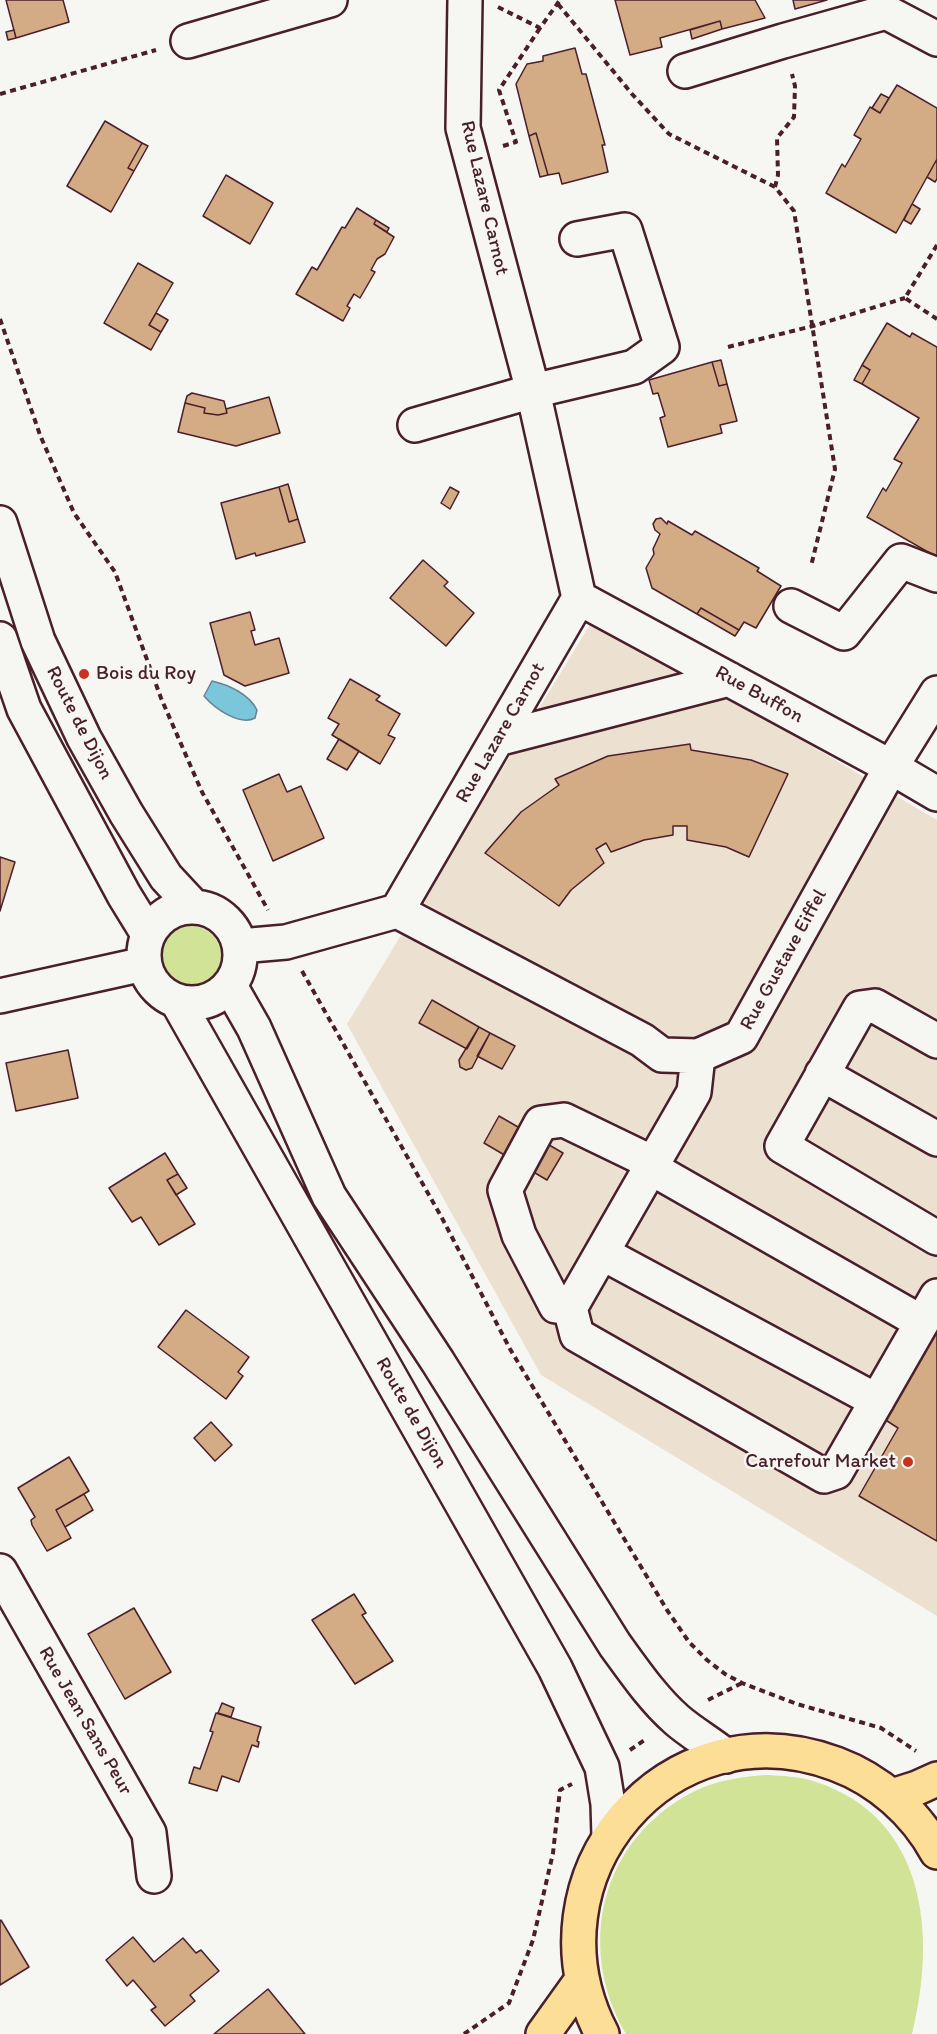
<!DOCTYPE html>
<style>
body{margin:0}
canvas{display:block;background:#f6f6f2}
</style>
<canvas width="937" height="2034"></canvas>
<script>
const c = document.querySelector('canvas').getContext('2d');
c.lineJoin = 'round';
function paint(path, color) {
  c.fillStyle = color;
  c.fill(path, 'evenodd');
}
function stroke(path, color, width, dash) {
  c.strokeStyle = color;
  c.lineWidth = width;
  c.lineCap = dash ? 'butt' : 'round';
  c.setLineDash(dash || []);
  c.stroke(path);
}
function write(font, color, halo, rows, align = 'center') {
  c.font = font + ' Itim,sans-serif';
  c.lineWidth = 5;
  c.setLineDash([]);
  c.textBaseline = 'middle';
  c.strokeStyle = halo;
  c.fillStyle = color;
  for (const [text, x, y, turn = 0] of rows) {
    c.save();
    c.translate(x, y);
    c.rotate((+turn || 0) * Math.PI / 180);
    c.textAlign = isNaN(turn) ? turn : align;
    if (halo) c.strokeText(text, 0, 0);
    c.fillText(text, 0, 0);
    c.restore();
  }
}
paint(new Path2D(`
 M 594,618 L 937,820 L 937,1616 L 541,1375 L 347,1024 Z`), '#ece0d1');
paint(new Path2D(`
 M161 956a30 30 0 1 1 60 0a30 30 0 1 1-60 0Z
 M 766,1775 C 782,1776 799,1776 816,1782 C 926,1818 937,1934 912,2034 L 626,2034 C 575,1946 601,1838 695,1791 C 717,1780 741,1777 766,1775 Z`), '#d0e397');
const water = new Path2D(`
 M 212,681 C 229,685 249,694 257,710 L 255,718 C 240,726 215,709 204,696 Z`);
paint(water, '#7ac6da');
stroke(water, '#678394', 1.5);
const building = new Path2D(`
 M 6,0 L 63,0 L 69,22 L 16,38 Z
 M 615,0 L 755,0 L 765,18 L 722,29 L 720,21 L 660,38 L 662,47 L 630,55 Z
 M 793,0 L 827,0 L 795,9 Z
 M 720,21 L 722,29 L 692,39 L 690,30 Z
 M 14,30 L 16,38 L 8,40 L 6,32 Z
 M 575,48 L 582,74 L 586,74 L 605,145 L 602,145 L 608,172 L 562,184 L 559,173 L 548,175 L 536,133 L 529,136 L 516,84 L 527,64 L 543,61 L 543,56 Z
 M 897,85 L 937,108 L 937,159 L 896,233 L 826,193 L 842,164 L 845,167 L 861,139 L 854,135 L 870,107 L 880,113 Z
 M 881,94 L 889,98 L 880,113 L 872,108 Z
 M 105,121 L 142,143 L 128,168 L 134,171 L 111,212 L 67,186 Z
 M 536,133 L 548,175 L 540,177 L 529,136 Z
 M 142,143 L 148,146 L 134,171 L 128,168 Z
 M 937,159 L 937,179 L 935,182 L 927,177 Z
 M 226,175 L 273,203 L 250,244 L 203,216 Z
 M 912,204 L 920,209 L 911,224 L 904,220 Z
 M 357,208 L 376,220 L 374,224 L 394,237 L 385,254 L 377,259 L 371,270 L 375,272 L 360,298 L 354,294 L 347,306 L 350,308 L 343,321 L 296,294 L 312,267 L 317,270 L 342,227 L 345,228 Z
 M 376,220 L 389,228 L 387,232 L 374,224 Z
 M 138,263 L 173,283 L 149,325 L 161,332 L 151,350 L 104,323 Z
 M 156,313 L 168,320 L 161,332 L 149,325 Z
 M 887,323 L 910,337 L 912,333 L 937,347 L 937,557 L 867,517 L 883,488 L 886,491 L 902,463 L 894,459 L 919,418 L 862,384 L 870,370 L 862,365 Z
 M 721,360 L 727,384 L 719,386 L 712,362 Z
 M 712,362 L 719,386 L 727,384 L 737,421 L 720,425 L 722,433 L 668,447 L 660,418 L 665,416 L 658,393 L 653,394 L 649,380 Z
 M 862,365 L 870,370 L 862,384 L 854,380 Z
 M 192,393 L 224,401 L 227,413 L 218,415 L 204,413 L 205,408 L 185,403 L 187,396 Z
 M 269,397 L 280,433 L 236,446 L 178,432 L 185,403 L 205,408 L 204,413 L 218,415 L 227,413 L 226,409 Z
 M 288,484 L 298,519 L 289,522 L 279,487 Z
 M 279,487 L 289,522 L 298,519 L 305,542 L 256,556 L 255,553 L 236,559 L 221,503 Z
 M 450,487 L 459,492 L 450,509 L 441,503 Z
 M 661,518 L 667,524 L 668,521 L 692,535 L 695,531 L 759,568 L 757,571 L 781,586 L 756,628 L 744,622 L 739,630 L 701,608 L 697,614 L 652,588 L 646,568 L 654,554 L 653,549 L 660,534 L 655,530 L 653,524 L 656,519 Z
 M 423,560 L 448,582 L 444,586 L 474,613 L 446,646 L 390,598 Z
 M 701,608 L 739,630 L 735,636 L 697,614 Z
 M 250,612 L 255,630 L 251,631 L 255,645 L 279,638 L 289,673 L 245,686 L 224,675 L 210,623 Z
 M 350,679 L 380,696 L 376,700 L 400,714 L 388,735 L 395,738 L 380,764 L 332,735 L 339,724 L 328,718 Z
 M 339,739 L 359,751 L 347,770 L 327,759 Z
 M 690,744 L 691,750 L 751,760 L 788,774 L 749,857 L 726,847 L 687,840 L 687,826 L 673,826 L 673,835 L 644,840 L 611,852 L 606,843 L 596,849 L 604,863 L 571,890 L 559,906 L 485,853 L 521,812 L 559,785 L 555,779 L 608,756 Z
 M 279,774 L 287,792 L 301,786 L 324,838 L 273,861 L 243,790 Z
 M 0,857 L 15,862 L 0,911 Z
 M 432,1000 L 479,1027 L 467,1049 L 419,1023 Z
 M 479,1027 L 490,1033 L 472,1068 L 466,1070 L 460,1067 L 459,1060 Z
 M 490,1033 L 515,1046 L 502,1069 L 477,1056 Z
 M 68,1050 L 78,1098 L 16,1111 L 6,1063 Z
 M 499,1116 L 563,1153 L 547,1180 L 484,1143 Z
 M 165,1153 L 178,1174 L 167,1180 L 195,1224 L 159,1245 L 141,1217 L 132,1222 L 109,1188 Z
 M 178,1174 L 187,1188 L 176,1195 L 167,1180 Z
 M 186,1310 L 249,1357 L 238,1372 L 243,1376 L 226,1399 L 158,1347 Z
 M 937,1329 L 937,1541 L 859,1496 L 898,1428 L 884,1419 Z
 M 211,1422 L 232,1445 L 215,1461 L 194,1438 Z
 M 69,1457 L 89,1491 L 56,1510 L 71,1538 L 47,1551 L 32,1525 L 31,1520 L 35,1517 L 18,1488 Z
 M 84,1494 L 93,1510 L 65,1527 L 56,1510 Z
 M 354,1594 L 366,1613 L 362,1615 L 393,1661 L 355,1684 L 312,1620 Z
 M 134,1608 L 171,1672 L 125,1699 L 88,1634 Z
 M 222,1703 L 234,1708 L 231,1717 L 218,1713 Z
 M 216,1713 L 261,1727 L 257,1741 L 259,1742 L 258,1747 L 252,1745 L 239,1782 L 222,1776 L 217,1791 L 189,1783 L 194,1767 L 200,1769 L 213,1732 L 210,1731 Z
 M 1,1920 L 29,1967 L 0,1985 L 0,1921 Z
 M 133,1937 L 154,1962 L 183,1938 L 196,1953 L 201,1950 L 219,1971 L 190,1995 L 195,2001 L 165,2026 L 151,2010 L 156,2007 L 133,1980 L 127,1986 L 106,1960 Z
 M 268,1989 L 305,2034 L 214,2034 Z`);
paint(building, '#d3ac85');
stroke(building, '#4a1f2b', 1.5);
const minor = new Path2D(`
 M 188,41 L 330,0
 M 685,71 L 783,41 L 886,12 L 937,39
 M 415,425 L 533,391 L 634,367 L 662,347 L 625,230 L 577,239
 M 0,523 L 38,641 L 84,738 L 126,813 L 166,877 L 193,906
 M 579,598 L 891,767 L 937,794
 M 791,606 L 844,633 L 901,561 L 937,575
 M 0,639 L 24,709 L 124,895 L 148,934
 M 497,739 L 729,679
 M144 955a48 48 0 1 1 96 0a48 48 0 1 1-96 0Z
 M 397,911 L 642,1040 L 662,1055 L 698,1056 L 741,1037 L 891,767 L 937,693
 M 240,946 L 286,942 L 397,911 L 579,598 L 533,391 L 463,128 L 465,0
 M 230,986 L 254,1028 L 329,1196 L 438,1362 L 615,1645 C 634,1671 653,1699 677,1720 C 692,1733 710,1743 726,1756
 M 0,996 L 144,964
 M 177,1001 L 555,1668 L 602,1767 L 608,1804 L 609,1837
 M 937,1041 L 875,1006 L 860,1008 L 782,1146 L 937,1238
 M 822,1074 L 937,1139
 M 653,1163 L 564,1120 L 541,1123 L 505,1190 L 519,1235 L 556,1306 L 570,1308 L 694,1092 L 698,1056
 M 651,1168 L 921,1322
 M 602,1253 L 877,1401
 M 570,1308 L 577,1335 L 824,1476 L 836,1472 L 937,1296
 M 0,1571 L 149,1833 L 154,1876`);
const major = new Path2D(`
 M 892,1796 L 917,1788 L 937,1779
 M 543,2034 L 581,1981
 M 602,2034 C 520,1877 668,1701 836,1764 C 879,1780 915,1812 937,1852`);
stroke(minor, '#4a1f2b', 38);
stroke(major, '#4a1f2b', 38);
stroke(new Path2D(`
 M 558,4 L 632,94 L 669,134 L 775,187 L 794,211 L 835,469 L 811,566
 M 498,7 L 540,28 L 560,0
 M 0,94 L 156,50
 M 503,146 L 516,142 L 499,90 L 540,28
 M 775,187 L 778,175 L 777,138 L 794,117 L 795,86 L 792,74
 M 937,245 L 905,298 L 937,319
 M 0,319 L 40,435 L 74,513 L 115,572 L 161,698 L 202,792 L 268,910
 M 728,347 L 813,326 L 905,298
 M 302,971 L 442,1218 L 510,1349 L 667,1610 L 689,1642 L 707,1660 L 725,1674 L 742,1683 L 797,1704 L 881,1728 L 916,1751
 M 708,1700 L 742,1683
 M 630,1750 L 646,1739
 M 464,2034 L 509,2003 L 533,1940 L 553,1853 L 560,1790 L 572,1784`), '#4a1f2b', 4, [6, 4.5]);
stroke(minor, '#f6f6f2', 33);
stroke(major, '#fdde96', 33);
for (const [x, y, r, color] of [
 [84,674,6,"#c8321e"],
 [908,1462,6,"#c8321e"]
]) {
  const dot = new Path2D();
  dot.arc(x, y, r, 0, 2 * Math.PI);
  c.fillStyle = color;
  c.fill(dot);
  stroke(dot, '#f6f6f2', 2);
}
write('20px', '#4a1f2b', '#f6f6f2', [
 ["Rue Lazare Carnot",484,198,77],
 ["Rue Buffon",759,695,29],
 ["Route de Dijon",79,723,63],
 ["Rue Lazare Carnot",501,733,-60],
 ["Rue Gustave Eiffel",784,960,-61],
 ["Route de Dijon",411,1413,60],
 ["Rue Jean Sans Peur",85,1721,60]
]);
write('20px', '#4a1f2b', '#f6f6f2', [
 ["Bois du Roy",96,674],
 ["Carrefour Market",896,1462,"right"]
], 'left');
</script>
